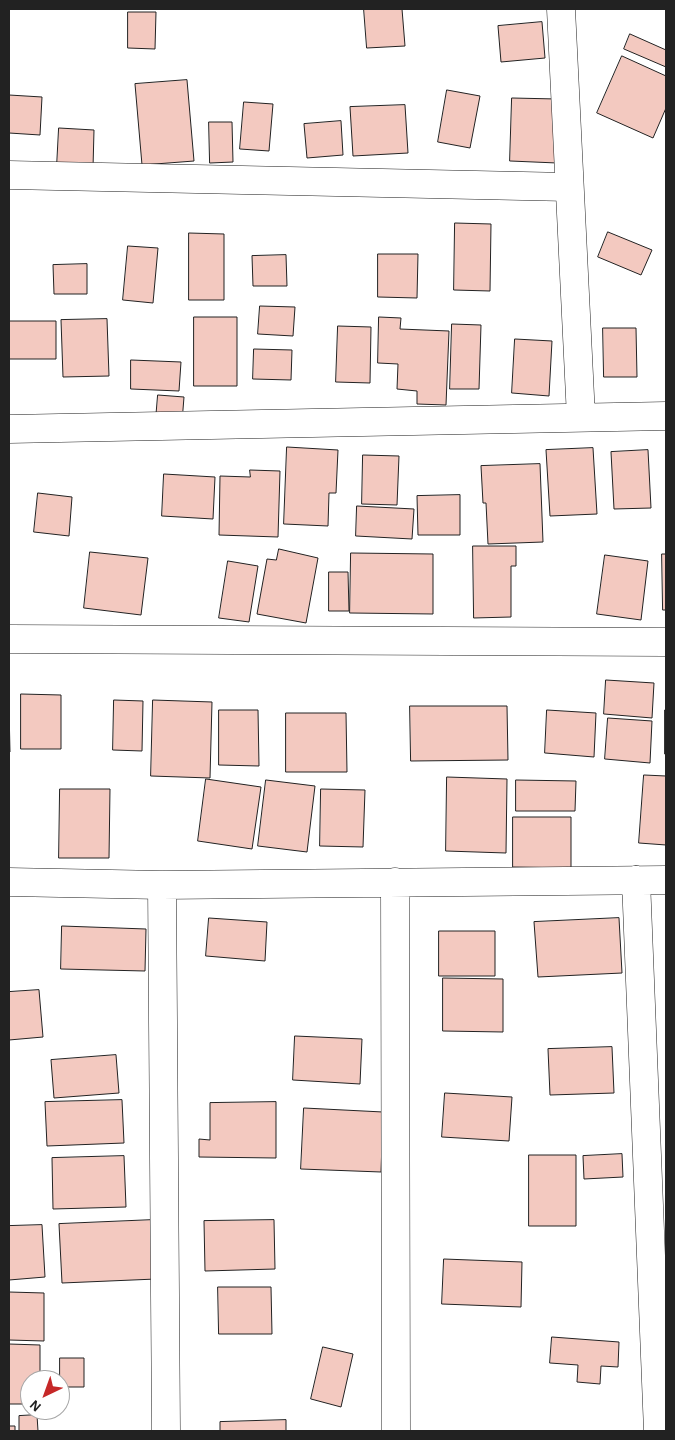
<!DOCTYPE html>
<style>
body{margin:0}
#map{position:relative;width:675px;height:1440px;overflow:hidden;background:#fff;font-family:"Alegreya Sans",sans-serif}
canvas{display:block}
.frame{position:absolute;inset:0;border:10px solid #222;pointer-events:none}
.north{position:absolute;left:20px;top:1370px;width:50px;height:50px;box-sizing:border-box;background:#fff;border:1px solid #a7a7a7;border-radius:50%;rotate:222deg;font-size:14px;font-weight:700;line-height:20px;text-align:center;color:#222}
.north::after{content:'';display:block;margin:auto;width:18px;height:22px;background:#c62828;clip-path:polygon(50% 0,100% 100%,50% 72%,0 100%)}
</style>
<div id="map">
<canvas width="675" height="1440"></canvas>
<div class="frame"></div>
<div class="north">N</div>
</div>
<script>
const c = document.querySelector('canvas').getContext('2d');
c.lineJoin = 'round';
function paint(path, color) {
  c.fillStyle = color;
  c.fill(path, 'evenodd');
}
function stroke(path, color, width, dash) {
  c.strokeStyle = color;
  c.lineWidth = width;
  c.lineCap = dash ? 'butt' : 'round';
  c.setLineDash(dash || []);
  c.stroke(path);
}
const building = new Path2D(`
 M 364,9 L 402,9 L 405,46 L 367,48 Z
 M 128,12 L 156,12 L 155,49 L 128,48 Z
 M 542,22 L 545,58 L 501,62 L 498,26 Z
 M 630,34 L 666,50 L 666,67 L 624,49 Z
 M 622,56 L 666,76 L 666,108 L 653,138 L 597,113 Z
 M 187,80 L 194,161 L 142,165 L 135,84 Z
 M 447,90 L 480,96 L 470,148 L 438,142 Z
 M 9,95 L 42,97 L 40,135 L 9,133 Z
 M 512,98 L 557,99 L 557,163 L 510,161 Z
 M 244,102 L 273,104 L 269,151 L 240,149 Z
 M 405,105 L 408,153 L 353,156 L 350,107 Z
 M 341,121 L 343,155 L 307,158 L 304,124 Z
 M 209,122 L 232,122 L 233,162 L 210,163 Z
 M 59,128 L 94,130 L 93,168 L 57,166 Z
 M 455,223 L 491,224 L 490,291 L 454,290 Z
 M 608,232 L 652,250 L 641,275 L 598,257 Z
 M 189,233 L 224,234 L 224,300 L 189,300 Z
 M 128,246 L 158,248 L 153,303 L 123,300 Z
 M 378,254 L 418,254 L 417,298 L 378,297 Z
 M 286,255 L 287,286 L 253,286 L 252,256 Z
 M 87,264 L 87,294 L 54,294 L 53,265 Z
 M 260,306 L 295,307 L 293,336 L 258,334 Z
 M 194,317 L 237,317 L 237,386 L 194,386 Z
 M 379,317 L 401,318 L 400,329 L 449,331 L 446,405 L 417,404 L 417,391 L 397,389 L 398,364 L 378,363 Z
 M 107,319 L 109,376 L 63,377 L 61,320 Z
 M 9,321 L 56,321 L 56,359 L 9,359 Z
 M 452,324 L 481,325 L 479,389 L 450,389 Z
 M 338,326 L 371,327 L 370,383 L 336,382 Z
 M 603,328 L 636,328 L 637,377 L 604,377 Z
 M 515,339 L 552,341 L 549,396 L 512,393 Z
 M 254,349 L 292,350 L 291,380 L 253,379 Z
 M 131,360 L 181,362 L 179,391 L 131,389 Z
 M 158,395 L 184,397 L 182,422 L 156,419 Z
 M 287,447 L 338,450 L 336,493 L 329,493 L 328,526 L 284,524 Z
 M 593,448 L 597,514 L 550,516 L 546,450 Z
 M 648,450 L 651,508 L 614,509 L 611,452 Z
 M 363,455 L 399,456 L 397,505 L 362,504 Z
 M 540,464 L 543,542 L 488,544 L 486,503 L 483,503 L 481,466 Z
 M 250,470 L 280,471 L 278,537 L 219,535 L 220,476 L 250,477 Z
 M 164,474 L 215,477 L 213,519 L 162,516 Z
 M 38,493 L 72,497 L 69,536 L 34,532 Z
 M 460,495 L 460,535 L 418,535 L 417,496 Z
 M 357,506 L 414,509 L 412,539 L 356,536 Z
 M 473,546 L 516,546 L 516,566 L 511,566 L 511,617 L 474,618 Z
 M 279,549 L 318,558 L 306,623 L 257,614 L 267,559 L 276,560 Z
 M 90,552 L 148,558 L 141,615 L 84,608 Z
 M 351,553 L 433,554 L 433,614 L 350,613 Z
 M 662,554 L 666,554 L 666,610 L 663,610 Z
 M 605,555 L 648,561 L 641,620 L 597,614 Z
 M 228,561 L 258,566 L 249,622 L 219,618 Z
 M 329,572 L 348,572 L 349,611 L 329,611 Z
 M 606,680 L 654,683 L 652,718 L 604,714 Z
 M 21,694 L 61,695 L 61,749 L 21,749 Z
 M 114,700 L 143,701 L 142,751 L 113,750 Z
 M 153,700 L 212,702 L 210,778 L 151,776 Z
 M 410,706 L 507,706 L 508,760 L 411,761 Z
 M 9,708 L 10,752 L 9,752 Z
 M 219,710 L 258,710 L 259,766 L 219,765 Z
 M 547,710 L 596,713 L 594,757 L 545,753 Z
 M 665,710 L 666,710 L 666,754 L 665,754 Z
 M 286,713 L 346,713 L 347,772 L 286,772 Z
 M 608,718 L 652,721 L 650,763 L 605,759 Z
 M 644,775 L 666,776 L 666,845 L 639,843 Z
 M 447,777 L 507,779 L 506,853 L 446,851 Z
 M 206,779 L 261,787 L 252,849 L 198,841 Z
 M 266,780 L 315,786 L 307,852 L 258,846 Z
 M 516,780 L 576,781 L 575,811 L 516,811 Z
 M 60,789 L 110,789 L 109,858 L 59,858 Z
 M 321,789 L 365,790 L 363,847 L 320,846 Z
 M 513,817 L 571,817 L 571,868 L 513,867 Z
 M 209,918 L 267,922 L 265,961 L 206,956 Z
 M 619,918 L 622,973 L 538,977 L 534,922 Z
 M 62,926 L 146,929 L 145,971 L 61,969 Z
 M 439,931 L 495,931 L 495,976 L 439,976 Z
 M 443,978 L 503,979 L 503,1032 L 443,1031 Z
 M 39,990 L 43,1037 L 9,1040 L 9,992 Z
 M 295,1036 L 362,1039 L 360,1084 L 293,1080 Z
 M 612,1047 L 614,1093 L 550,1095 L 548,1049 Z
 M 116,1055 L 119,1093 L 54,1098 L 51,1060 Z
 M 445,1093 L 512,1097 L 509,1141 L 442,1137 Z
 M 122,1100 L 124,1143 L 47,1146 L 45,1102 Z
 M 276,1102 L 276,1158 L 199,1157 L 199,1139 L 210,1140 L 210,1103 Z
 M 304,1108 L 383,1112 L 381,1172 L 301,1169 Z
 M 622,1154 L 623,1177 L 584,1179 L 583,1156 Z
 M 529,1155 L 576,1155 L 576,1226 L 529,1226 Z
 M 124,1156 L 126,1207 L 53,1209 L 52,1158 Z
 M 153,1220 L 156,1279 L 62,1283 L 59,1224 Z
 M 274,1220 L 275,1269 L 205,1271 L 204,1221 Z
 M 42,1225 L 45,1277 L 9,1280 L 9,1226 Z
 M 444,1259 L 522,1262 L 521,1307 L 442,1304 Z
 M 218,1287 L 271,1287 L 272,1334 L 219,1334 Z
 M 9,1292 L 44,1293 L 44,1341 L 9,1340 Z
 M 552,1337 L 619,1342 L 618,1367 L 601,1366 L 600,1384 L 577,1382 L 578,1365 L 550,1363 Z
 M 9,1344 L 40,1345 L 40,1380 L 30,1380 L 30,1385 L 25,1385 L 25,1404 L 9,1404 Z
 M 323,1347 L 353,1354 L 341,1407 L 311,1399 Z
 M 60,1358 L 84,1358 L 84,1387 L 60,1387 Z
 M 37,1415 L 38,1431 L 19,1431 L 19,1416 Z
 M 286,1420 L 286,1431 L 220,1431 L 220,1422 Z
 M 9,1426 L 15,1426 L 15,1431 L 9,1431 Z`);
paint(building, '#f3c9c0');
stroke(building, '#222', 1);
const street = new Path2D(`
 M 561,9 L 581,417
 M 9,175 L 569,187
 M 9,429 L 666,416
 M 9,639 L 666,642
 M 636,880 L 658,1431
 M 9,882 L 162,885 L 666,880
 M 395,882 L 396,1431
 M 162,885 L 166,1431`);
stroke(street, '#222', 29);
stroke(street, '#fff', 28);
</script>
